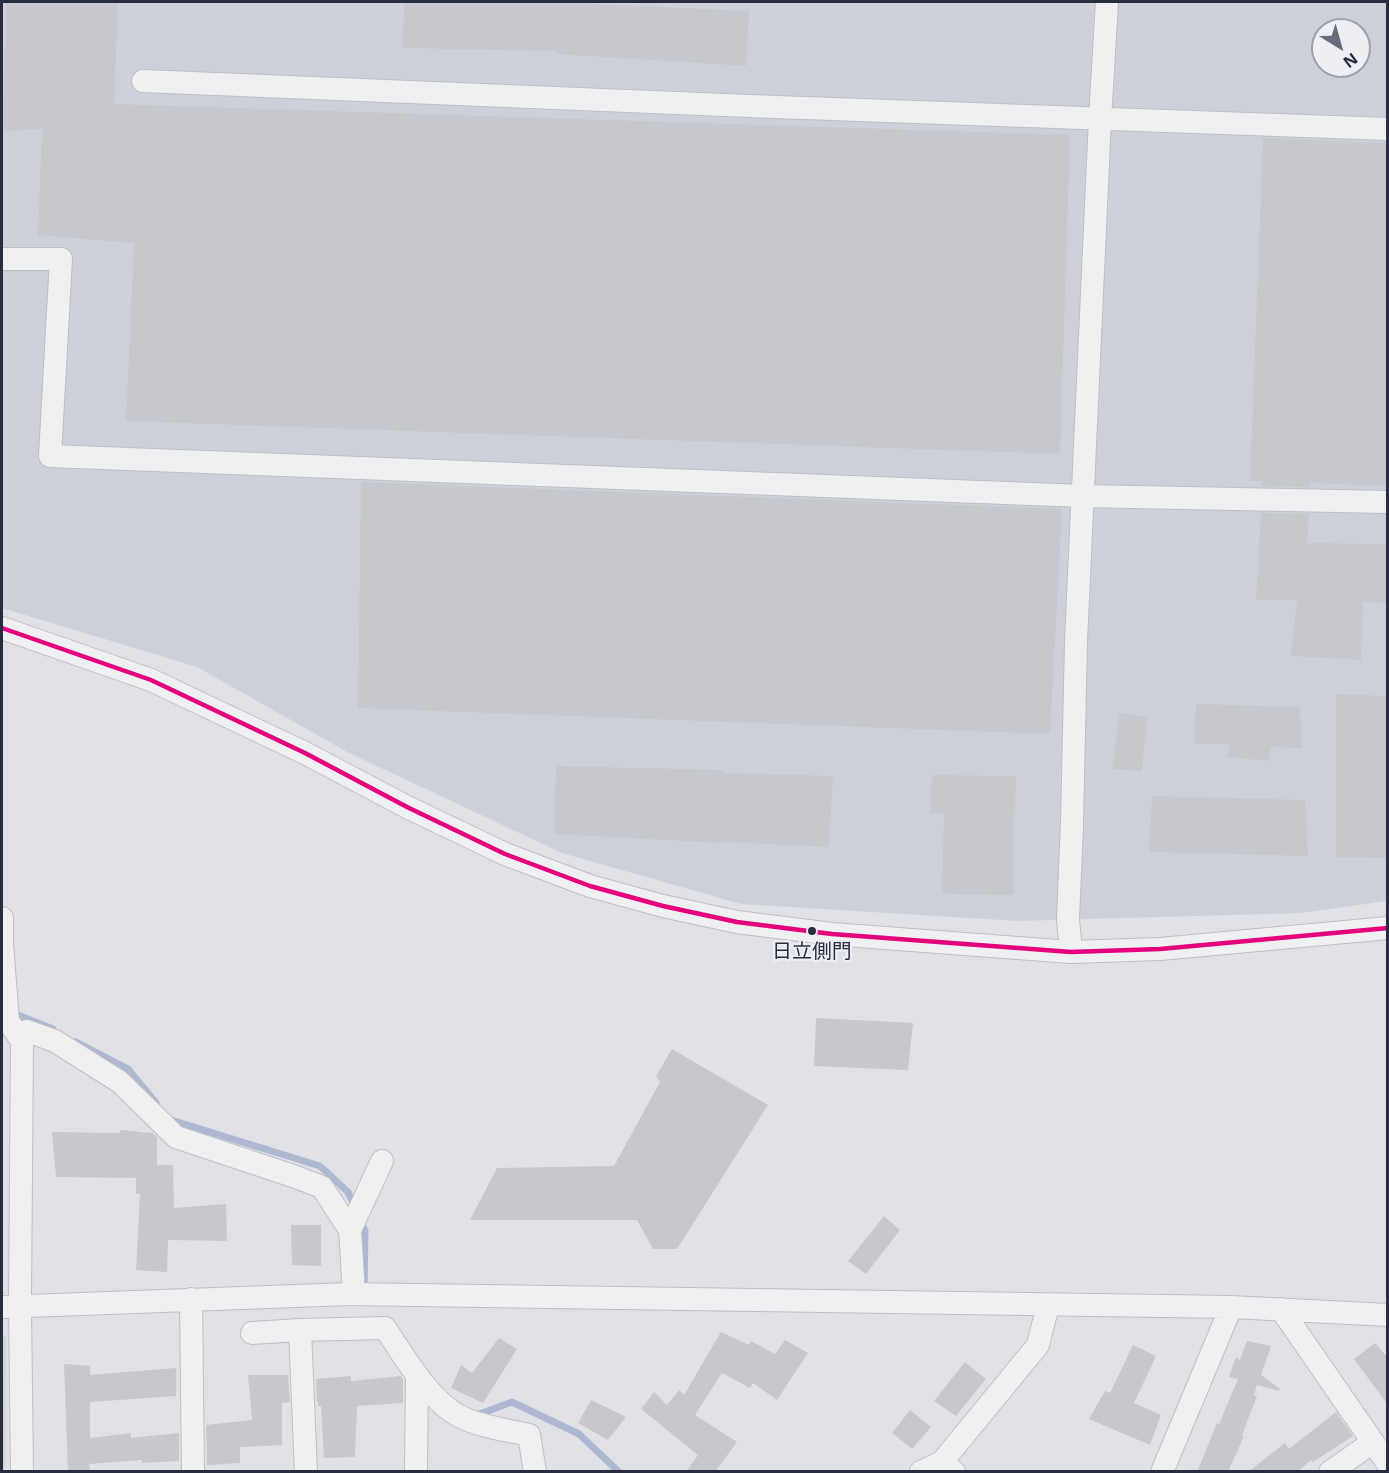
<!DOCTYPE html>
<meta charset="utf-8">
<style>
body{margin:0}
#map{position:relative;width:1389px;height:1473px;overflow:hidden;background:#e0e1e6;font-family:"Noto Sans",sans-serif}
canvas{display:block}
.frame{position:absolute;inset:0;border:3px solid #272c3f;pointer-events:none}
.north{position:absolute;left:1311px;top:18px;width:60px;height:60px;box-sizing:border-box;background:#edeff5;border:2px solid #9ea1ac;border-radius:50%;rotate:143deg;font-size:16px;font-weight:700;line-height:24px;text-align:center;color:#272c3f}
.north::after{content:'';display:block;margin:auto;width:21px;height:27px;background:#686b79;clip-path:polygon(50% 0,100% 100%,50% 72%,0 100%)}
</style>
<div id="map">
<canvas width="1389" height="1473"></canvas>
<div class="frame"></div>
<div class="north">N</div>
</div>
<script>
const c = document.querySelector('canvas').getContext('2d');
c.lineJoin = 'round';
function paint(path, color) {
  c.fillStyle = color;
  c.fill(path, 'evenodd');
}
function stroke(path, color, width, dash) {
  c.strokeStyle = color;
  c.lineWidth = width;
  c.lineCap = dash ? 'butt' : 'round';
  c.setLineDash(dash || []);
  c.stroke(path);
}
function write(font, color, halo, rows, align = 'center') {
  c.font = font + ' "Noto Sans","Noto Sans JP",sans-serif';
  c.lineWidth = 4.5;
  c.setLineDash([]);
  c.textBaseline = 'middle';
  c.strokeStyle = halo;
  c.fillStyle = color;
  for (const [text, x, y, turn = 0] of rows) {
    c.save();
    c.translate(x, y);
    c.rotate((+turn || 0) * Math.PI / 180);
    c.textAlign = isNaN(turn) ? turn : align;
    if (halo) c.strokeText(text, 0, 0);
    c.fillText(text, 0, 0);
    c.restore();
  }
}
paint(new Path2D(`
 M 2,2 L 1387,2 L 1387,901 L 1301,913 L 1018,921 L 741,904 L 562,853 L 349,753 L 197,667 L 2,608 ZM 1323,30 L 1359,30 L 1359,66 L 1323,66 Z`), '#ced0d9');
paint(new Path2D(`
 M 2,1337 L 6,1337 L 5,1472 L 2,1471 Z`), '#ced9d1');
stroke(new Path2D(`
 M 10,1012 L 53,1029
 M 76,1042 L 128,1069 L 156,1103
 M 171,1120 L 320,1166 L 348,1192 L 355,1207
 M 360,1220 L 365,1231 L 364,1289
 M 475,1414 L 477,1415 L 512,1402 L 579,1434 L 619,1472`), '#adb9d2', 7);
paint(new Path2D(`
 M 7,2 L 118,2 L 114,104 L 1070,135 L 1060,454 L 126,421 L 134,243 L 38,235 L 42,129 L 2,131 Z
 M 404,2 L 550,2 L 749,11 L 746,66 L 557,54 L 557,51 L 403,48 Z
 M 1263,138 L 1388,143 L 1388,486 L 1310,483 L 1310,487 L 1262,486 L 1262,481 L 1250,481 Z
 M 361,482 L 1062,509 L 1050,734 L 358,708 Z
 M 1261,513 L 1309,514 L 1307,543 L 1388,544 L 1388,603 L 1363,602 L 1361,660 L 1291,656 L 1297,600 L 1256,600 Z
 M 1336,694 L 1388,696 L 1388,858 L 1336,857 Z
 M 1196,704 L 1300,707 L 1302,748 L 1271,747 L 1269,761 L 1227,757 L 1230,744 L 1194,744 Z
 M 1119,713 L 1147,717 L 1142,771 L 1112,769 Z
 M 556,766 L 723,770 L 723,773 L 833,776 L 829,847 L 723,842 L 722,843 L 554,834 Z
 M 932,775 L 1016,776 L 1015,814 L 1013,814 L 1014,895 L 942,894 L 944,814 L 930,814 Z
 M 1152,796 L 1305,800 L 1308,856 L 1149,852 Z
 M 816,1018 L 913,1023 L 908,1070 L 814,1066 Z
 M 672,1049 L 768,1105 L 677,1249 L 653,1249 L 637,1220 L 470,1220 L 497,1168 L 614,1166 L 660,1082 L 656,1076 Z
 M 120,1130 L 152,1133 L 157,1137 L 157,1165 L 173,1165 L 174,1208 L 226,1204 L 227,1241 L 168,1240 L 167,1272 L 136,1270 L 140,1194 L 136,1194 L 136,1178 L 56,1177 L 52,1132 L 120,1133 Z
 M 884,1216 L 900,1230 L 866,1274 L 848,1261 Z
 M 291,1225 L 321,1225 L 321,1266 L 292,1265 Z
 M 721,1332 L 749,1345 L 751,1341 L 775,1354 L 785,1340 L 808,1353 L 777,1400 L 753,1383 L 750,1388 L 722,1373 L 695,1415 L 737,1442 L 715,1472 L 686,1472 L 698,1455 L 641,1409 L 654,1392 L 667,1405 L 679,1390 L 684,1395 Z
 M 499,1338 L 517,1349 L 483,1403 L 451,1388 L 461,1365 L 472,1373 Z
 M 1247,1341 L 1271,1346 L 1261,1375 L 1280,1389 L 1279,1391 L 1257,1385 L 1254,1395 L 1257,1396 L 1242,1435 L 1244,1436 L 1228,1472 L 1197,1472 L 1217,1423 L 1219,1424 L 1238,1379 L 1229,1377 L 1236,1357 L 1240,1360 Z
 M 1375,1343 L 1388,1358 L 1388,1405 L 1354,1359 Z
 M 1133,1345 L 1156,1356 L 1134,1403 L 1161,1415 L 1150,1445 L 1089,1419 L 1105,1391 L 1110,1393 Z
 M 965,1362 L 986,1379 L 956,1416 L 934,1401 Z
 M 64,1364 L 90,1366 L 90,1375 L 176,1368 L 176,1396 L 90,1402 L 90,1438 L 131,1433 L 131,1438 L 179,1433 L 179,1461 L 142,1463 L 142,1460 L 89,1464 L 90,1472 L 68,1472 Z
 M 248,1375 L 288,1375 L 290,1402 L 282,1403 L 282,1445 L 240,1447 L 240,1463 L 207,1465 L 206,1425 L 252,1420 Z
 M 351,1376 L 351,1381 L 401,1376 L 403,1380 L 403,1403 L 357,1406 L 355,1457 L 324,1458 L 321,1406 L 318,1406 L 318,1402 L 317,1402 L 316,1379 Z
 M 591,1400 L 626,1417 L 608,1440 L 578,1423 Z
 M 910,1410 L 931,1427 L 912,1449 L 892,1433 Z
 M 1336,1412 L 1353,1436 L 1313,1462 L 1311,1460 L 1297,1472 L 1248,1472 L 1285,1443 L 1289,1449 Z`), '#c6c8cd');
const minor = new Path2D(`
 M 143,81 L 749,106 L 1388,129
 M 2,259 L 61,259 L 50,456 L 1083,496 L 1388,502
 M 2,628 L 151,680 L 305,753 L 407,807 L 505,854 L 590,886 L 663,906 L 737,922 L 832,934 L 1071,952 L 1160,949 L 1388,928
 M 2,918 L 2,943 L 8,1021 L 22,1041 L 20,1305 L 22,1472
 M 1071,952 L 1068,919 L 1072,824 L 1076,641 L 1100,119 L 1107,2
 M 19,1037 L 27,1031 L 55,1041 L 120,1082 L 176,1137 L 293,1176 L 322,1187 L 350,1230 L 354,1294
 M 350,1230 L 382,1161
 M 191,1299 L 193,1472
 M 2,1307 L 348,1294 L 1231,1307 L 1388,1315
 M 1281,1309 L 1388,1464
 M 300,1330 L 306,1472
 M 252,1333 L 300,1330 L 385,1328 C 404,1356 430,1402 461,1417 C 482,1427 507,1430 529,1435 L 535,1472
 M 416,1472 L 417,1377
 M 921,1472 L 942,1462
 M 954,1472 L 942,1462 L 1038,1345 L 1048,1305
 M 1162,1472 L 1231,1307
 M 1330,1472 L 1373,1442`);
stroke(minor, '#bebfc4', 24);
stroke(minor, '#eff0f2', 22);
stroke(new Path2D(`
 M 2,628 L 151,680 L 305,753 L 407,807 L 505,854 L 590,886 L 663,906 L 737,922 L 832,934 L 1071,952 L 1160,949 L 1388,928`), '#e5007d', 4.5);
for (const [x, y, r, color] of [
 [812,931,5,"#272c3f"]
]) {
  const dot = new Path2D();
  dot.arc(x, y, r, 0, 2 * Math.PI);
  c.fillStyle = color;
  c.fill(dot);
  stroke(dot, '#edeff5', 2);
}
write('20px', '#272c3f', '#edeff5', [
 ["日立側門",812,952]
]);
</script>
